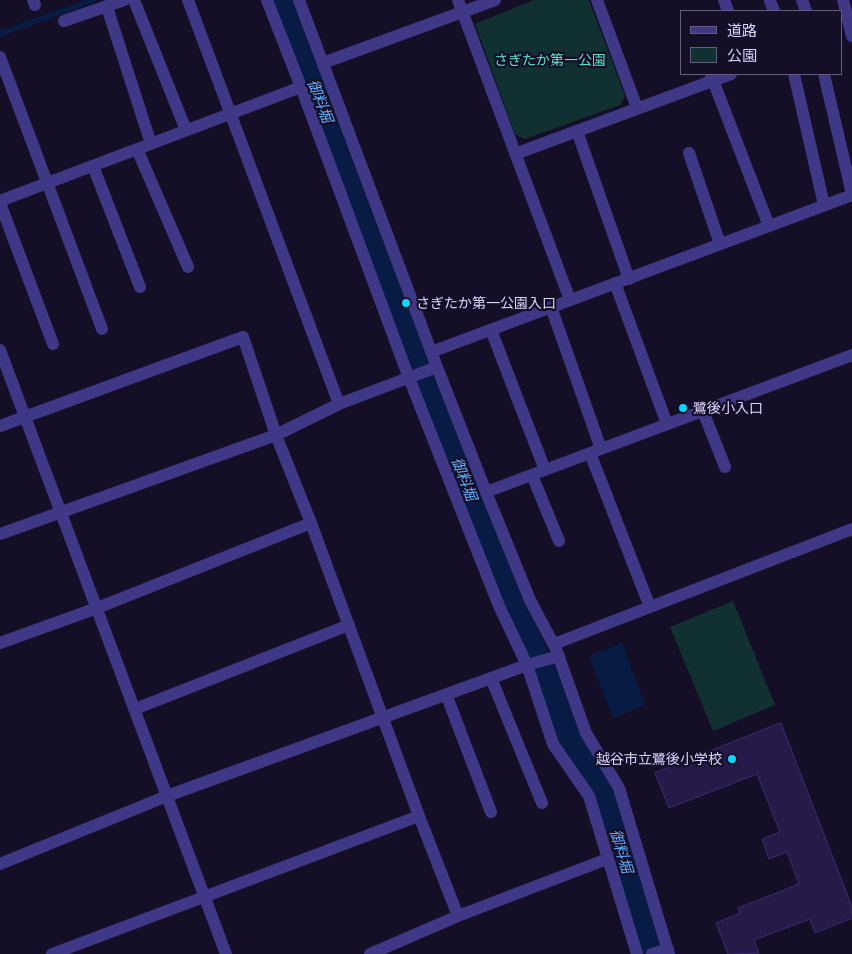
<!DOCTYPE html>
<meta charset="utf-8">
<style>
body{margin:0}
#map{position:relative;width:852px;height:954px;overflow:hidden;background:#140e26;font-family:Barlow,"Noto Sans JP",sans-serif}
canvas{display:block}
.legend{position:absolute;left:680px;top:10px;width:162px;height:65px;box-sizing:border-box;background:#140e26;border:1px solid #645d7d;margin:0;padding:6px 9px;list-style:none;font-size:15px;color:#dbd4ff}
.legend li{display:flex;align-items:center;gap:10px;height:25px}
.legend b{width:25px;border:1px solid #645d7d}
</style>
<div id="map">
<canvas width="852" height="954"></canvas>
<ul class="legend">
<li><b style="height:6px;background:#3f3887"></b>道路</li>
<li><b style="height:14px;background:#113031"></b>公園</li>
</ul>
</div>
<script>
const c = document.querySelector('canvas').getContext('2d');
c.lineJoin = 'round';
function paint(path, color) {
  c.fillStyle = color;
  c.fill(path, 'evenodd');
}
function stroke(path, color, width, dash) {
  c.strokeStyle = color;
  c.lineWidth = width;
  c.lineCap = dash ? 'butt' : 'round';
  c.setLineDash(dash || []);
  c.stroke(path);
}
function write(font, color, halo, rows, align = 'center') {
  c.font = font + ' Barlow,"Noto Sans JP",sans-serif';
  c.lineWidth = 4.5;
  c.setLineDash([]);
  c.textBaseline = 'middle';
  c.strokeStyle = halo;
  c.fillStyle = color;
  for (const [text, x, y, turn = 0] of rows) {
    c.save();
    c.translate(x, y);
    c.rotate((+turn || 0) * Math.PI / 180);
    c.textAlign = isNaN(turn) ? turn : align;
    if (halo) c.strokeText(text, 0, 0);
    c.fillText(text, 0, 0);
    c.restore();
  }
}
paint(new Path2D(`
 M 534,0 L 589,0 L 625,96 L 620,105 L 525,139 L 515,134 L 475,24 Z
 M 733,601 L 775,705 L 713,731 L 670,627 Z`), '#113031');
paint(new Path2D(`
 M 622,643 L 645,705 L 613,718 L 589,656 Z`), '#081b45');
stroke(new Path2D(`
 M 0,34 L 93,0`), '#081b45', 5.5);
stroke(new Path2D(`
 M 282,0 L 320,95 L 519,625 L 554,703 L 572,750 L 604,796 L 651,954`), '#081b45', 32);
const building = new Path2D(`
 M 781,723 L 852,907 L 852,918 L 815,933 L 810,919 L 754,940 L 759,953 L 728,954 L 716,923 L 740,913 L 738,908 L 799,884 L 787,852 L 769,859 L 762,839 L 780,832 L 757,774 L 669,808 L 655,773 Z`);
paint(building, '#251a48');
stroke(building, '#3d2b75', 1);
stroke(new Path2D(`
 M 33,0 L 35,5
 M 134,0 L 186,130
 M 188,0 L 339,404
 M 267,0 L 301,87 L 409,378 L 499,606 L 527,665 L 553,744 L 589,796 L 637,954
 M 299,0 L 437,367 L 486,492 L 530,600 L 556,649 L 586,733 L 619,788 L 669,954
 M 458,0 L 570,300
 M 597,0 L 637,108
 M 724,0 L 728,11
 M 802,0 L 806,11
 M 843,0 L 852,36
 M 770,1 L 774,11
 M 107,7 L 151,144
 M 64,21 L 124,0
 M 0,57 L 102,329
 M 323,63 L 495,0
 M 794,74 L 824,205
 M 824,74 L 852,194
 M 711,75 L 769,226
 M 577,131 L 629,279
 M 137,149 L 188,267
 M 689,153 L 720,244
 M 515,154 L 731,74
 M 93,166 L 140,287
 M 0,201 L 301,87
 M 0,203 L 53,344
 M 615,283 L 667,424
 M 551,307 L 601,449
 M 491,330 L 545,470
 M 0,350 L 226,954
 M 431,352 L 852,195
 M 703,411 L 725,467
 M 0,426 L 243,337 L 276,435 L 311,523 L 419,816 L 458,916
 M 590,453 L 650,607
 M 532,475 L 559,541
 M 486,492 L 852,355
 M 0,534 L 276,435 L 339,404 L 437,367
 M 0,643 L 97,608 L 311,523
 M 554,644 L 852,529
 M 491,678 L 542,803
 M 446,694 L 491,812
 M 135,709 L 349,625
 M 0,864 L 167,796 L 527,665 L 559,656
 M 52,954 L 419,816
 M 370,954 L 458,916 L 607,859
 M 652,954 L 668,949`), '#3f3887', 12);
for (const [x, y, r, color] of [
 [406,303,5,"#00d8ff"],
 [683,408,5,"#00d8ff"],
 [732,759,5,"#00d8ff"]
]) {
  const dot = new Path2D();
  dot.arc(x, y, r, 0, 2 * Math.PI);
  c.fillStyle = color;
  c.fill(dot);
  stroke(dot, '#140e26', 2);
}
write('14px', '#5be4c8', '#140e26', [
 ["さぎたか第一公園",550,60]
]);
write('14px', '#dbd4ff', '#140e26', [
 ["さぎたか第一公園入口",416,303],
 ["鷺後小入口",693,408],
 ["越谷市立鷺後小学校",722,759,"right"]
], 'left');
write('italic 15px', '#62aeff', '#140e26', [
 ["御料堀",320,101,69],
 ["御料堀",464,479,69],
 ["御料堀",621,851,73]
]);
</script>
